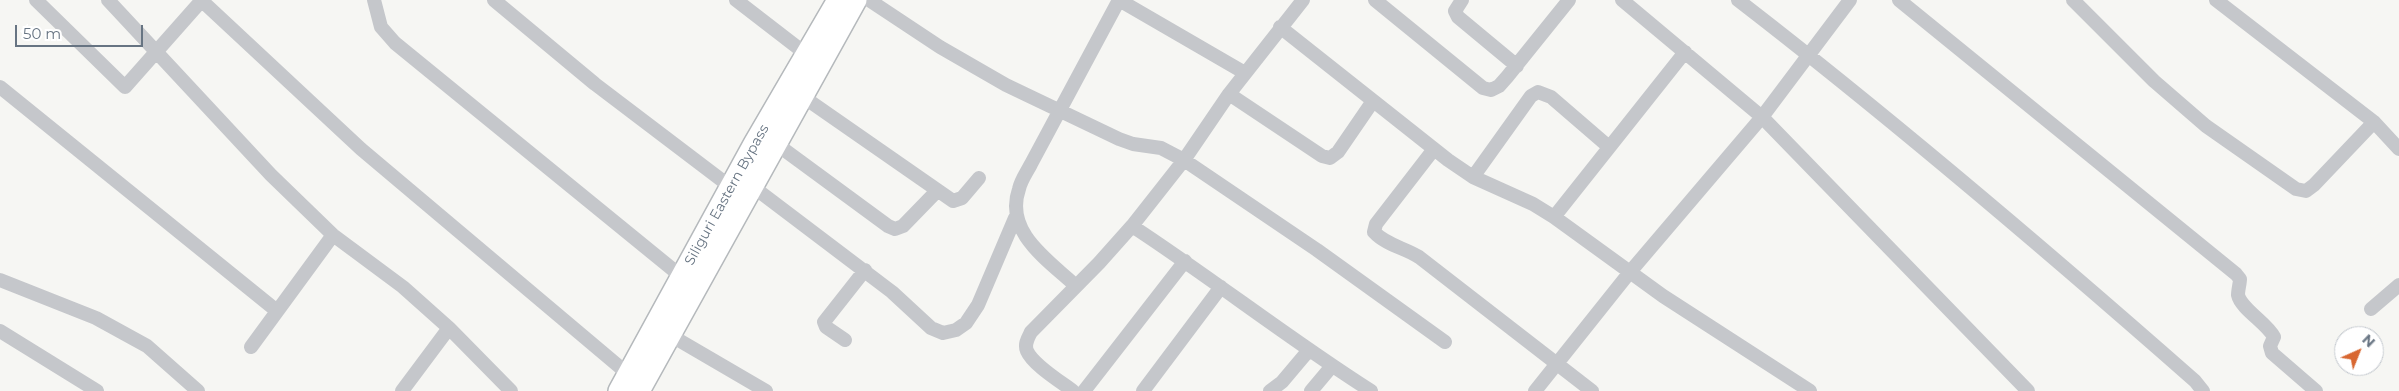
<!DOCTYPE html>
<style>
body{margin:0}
#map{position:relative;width:2399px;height:391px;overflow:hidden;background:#f6f6f3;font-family:Montserrat,sans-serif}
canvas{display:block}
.north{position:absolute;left:2334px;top:326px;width:50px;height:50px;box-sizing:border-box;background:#fff;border:1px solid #c2c7cd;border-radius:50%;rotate:44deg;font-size:14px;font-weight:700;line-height:20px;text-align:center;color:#677482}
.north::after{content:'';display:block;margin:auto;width:18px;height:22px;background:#d86731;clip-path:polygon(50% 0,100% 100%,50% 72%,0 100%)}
.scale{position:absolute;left:15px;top:25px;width:128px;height:22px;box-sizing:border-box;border:2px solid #677482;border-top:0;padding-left:6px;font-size:15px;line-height:18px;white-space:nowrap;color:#677482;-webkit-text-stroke:4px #fff;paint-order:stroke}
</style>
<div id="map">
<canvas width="2399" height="391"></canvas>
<div class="north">N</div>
<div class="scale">50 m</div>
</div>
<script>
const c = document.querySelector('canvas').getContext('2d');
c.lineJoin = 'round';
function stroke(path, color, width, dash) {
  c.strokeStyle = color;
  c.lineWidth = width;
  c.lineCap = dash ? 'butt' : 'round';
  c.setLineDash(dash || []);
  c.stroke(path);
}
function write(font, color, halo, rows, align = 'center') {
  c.font = font + ' Montserrat,sans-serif';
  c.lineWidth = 5;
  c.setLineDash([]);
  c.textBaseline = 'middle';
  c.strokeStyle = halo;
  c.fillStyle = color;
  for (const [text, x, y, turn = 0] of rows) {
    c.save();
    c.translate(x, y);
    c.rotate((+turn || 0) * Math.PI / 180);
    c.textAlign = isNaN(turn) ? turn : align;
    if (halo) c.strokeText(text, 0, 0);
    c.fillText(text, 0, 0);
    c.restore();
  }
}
const primary = new Path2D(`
 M 619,391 L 754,144 L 838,0
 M 639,391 L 856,0`);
stroke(primary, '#b5b9bc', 24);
stroke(new Path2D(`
 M 36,0 L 125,87 L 202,0
 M 108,0 L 271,175 L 333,235 L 403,287 L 449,328 L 511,391
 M 201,0 L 361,149 L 628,374
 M 374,0 L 381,27 L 395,43 L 682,277
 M 494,0 L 595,84 L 732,188
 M 736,0 L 806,54
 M 869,0 L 940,47 L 1006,85 L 1119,139 L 1133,144 L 1161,148 L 1184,160 L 1317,250 L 1445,342
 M 1119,0 L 1245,73
 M 1375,0 L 1483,88 L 1491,90 L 1499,86 L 1507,77 L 1569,0
 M 1462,0 L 1455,11 L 1458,17 L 1517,66
 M 1622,0 L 1762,117 L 2028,391
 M 1738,0 C 1895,121 2046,250 2195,381 L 2203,391
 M 1899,0 L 2236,274 L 2240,279 C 2240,283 2238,290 2238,295 C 2241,309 2267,323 2274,337 L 2270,346 L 2272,353 L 2316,391
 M 2073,0 L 2154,81 L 2206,126 L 2296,189 L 2306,191 L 2314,185 L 2374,122
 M 2216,0 L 2374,122 L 2399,149
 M 1280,27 L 1448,160 L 1473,177 L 1533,204 L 1554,217 L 1663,296 L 1810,391
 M 0,87 L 277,311
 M 1229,94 L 1322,156 L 1330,158 L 1338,152 L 1373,101
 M 802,96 L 953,201 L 962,198 L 979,178
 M 775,143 L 888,226 L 895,229 L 903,226 L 937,191
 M 1434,149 L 1376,224 L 1374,232 C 1386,245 1405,248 1419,257 L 1592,391
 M 1473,177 L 1531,96 L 1538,92 L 1551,97 L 1609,147
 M 752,186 L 892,292 L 931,328 L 943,333 L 956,330 L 966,323 L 978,305 L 1015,218
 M 1554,217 L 1685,52
 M 1132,226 C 1213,279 1289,339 1371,391
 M 0,280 L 96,318 L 147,346 L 198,391
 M 1076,286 C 1048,260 1004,232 1019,189 C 1021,180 1027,172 1031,164 L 1119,0
 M 2371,309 L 2399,285
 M 0,331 L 97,391
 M 670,335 L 766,391
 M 845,340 L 826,327 L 824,322 L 865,270
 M 251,347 L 333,235
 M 402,391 L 449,328
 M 1073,391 C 1061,382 1033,365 1027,351 C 1024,344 1028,338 1031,332 L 1099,263 L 1132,226 L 1184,160 L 1229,94 L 1303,0
 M 1084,391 L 1185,261
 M 1143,391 L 1221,287
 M 1270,391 L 1282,382 L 1309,350
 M 1311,391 L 1332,366
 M 1535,391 L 1630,272 L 1762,117 L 1850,0`), '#c5c7cb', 14);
stroke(primary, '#fff', 21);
write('14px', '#677482', '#fff', [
 ["Siliguri Eastern Bypass",727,195,-61]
]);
</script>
